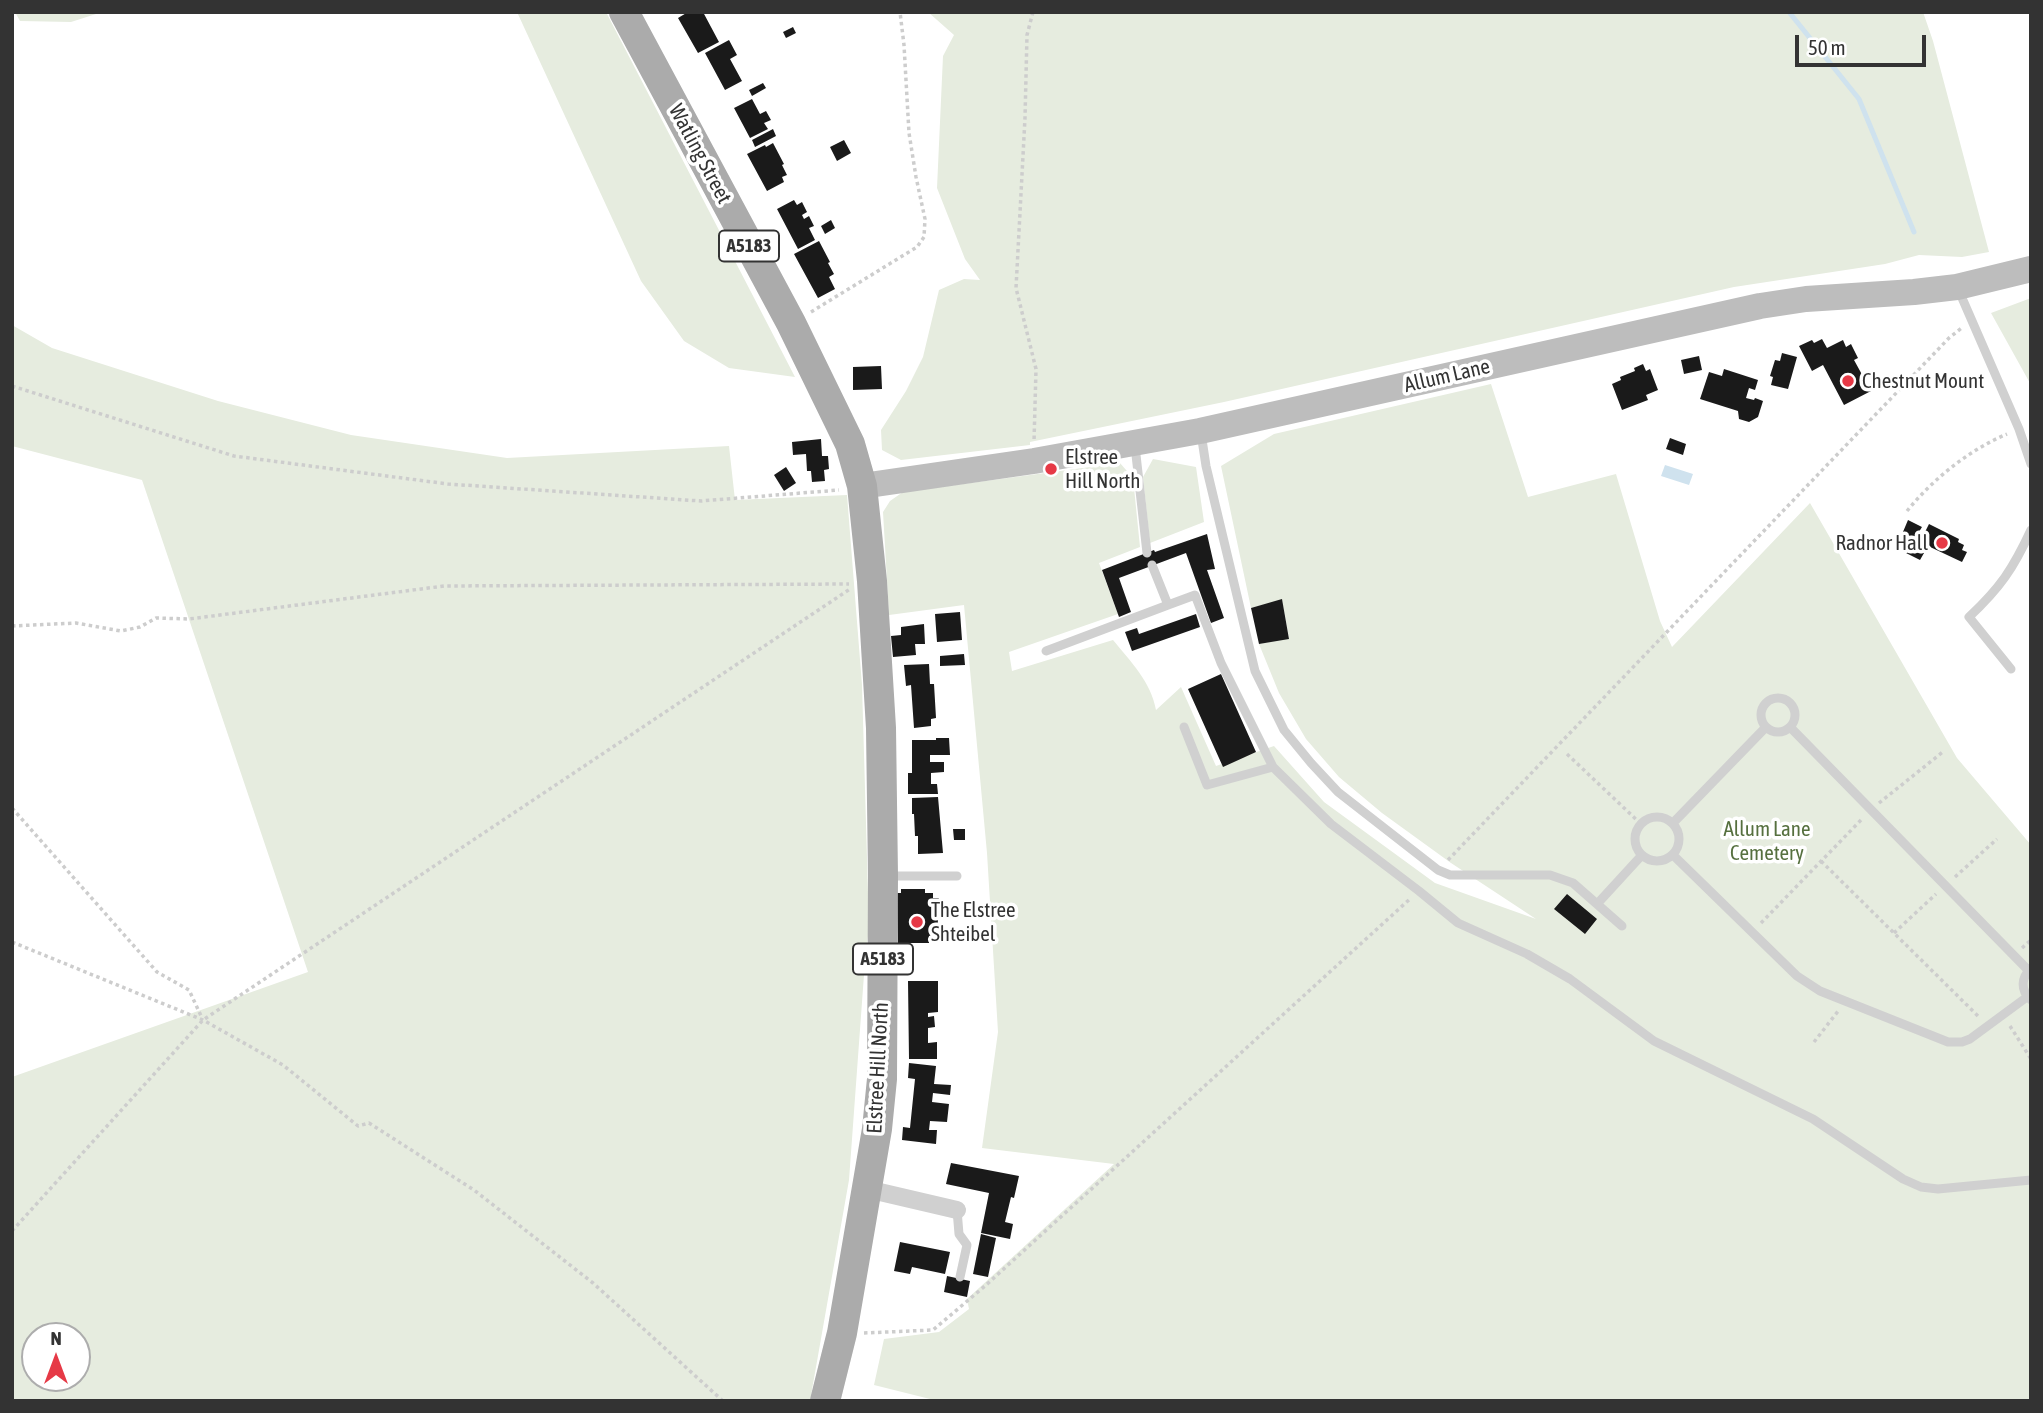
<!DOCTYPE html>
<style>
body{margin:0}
#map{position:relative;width:2043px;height:1413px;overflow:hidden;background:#fff;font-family:"Asap Condensed",sans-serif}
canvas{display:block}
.frame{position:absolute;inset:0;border:14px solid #333;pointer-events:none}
.north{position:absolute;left:21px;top:1322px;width:70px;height:70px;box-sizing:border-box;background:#fff;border:2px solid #adadad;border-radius:50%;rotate:0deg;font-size:19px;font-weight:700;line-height:28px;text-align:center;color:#333}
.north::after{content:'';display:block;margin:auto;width:24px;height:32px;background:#e63946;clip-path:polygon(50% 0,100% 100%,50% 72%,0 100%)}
.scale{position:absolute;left:1795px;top:35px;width:131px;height:32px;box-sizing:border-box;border:4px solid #333;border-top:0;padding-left:9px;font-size:21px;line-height:24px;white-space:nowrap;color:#333;-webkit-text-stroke:5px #fff;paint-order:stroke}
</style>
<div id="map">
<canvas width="2043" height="1413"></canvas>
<div class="frame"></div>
<div class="north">N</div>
<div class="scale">50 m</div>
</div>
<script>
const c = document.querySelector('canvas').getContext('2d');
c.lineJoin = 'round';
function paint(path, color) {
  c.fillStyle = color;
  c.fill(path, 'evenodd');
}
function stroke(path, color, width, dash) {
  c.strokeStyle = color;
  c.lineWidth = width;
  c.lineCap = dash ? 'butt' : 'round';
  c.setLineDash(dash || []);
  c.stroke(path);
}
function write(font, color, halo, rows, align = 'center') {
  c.font = font + ' "Asap Condensed",sans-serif';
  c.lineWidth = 7;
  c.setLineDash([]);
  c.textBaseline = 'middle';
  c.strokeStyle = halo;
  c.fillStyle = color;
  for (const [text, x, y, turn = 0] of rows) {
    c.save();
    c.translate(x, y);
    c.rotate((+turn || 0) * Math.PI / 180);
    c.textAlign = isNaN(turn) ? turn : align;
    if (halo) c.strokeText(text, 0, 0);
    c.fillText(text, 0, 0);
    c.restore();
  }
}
paint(new Path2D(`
 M 15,12 L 96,12 L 96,14 L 71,22 L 20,21 Z
 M 517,12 L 606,12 L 795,377 L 729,368 L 684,341 L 641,281 Z
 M 928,12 L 1923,12 L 1933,41 L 1989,252 L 1962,257 L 1919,255 L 1885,264 L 1734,287 L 1224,402 L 1030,442 L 1030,445 L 901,460 L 882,450 L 881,430 L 906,391 L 923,357 L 939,290 L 964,279 L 980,280 L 965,259 L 937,188 L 943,56 L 954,35 Z
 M 2031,298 L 2031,385 L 1991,313 Z
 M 12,325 L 52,348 L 218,401 L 351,435 L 507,458 L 729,446 L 735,500 L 847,495 L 862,685 L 869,927 L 865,961 L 849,1180 L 810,1401 L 12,1401 L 12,1077 L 308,972 L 142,480 L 12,446 ZM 35,1336 L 77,1336 L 77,1378 L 35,1378 Z
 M 1491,384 L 1528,497 L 1616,474 L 1660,621 L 1672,647 L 1810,503 L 1957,758 L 2031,845 L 2031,1401 L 938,1401 L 874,1385 L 884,1339 L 939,1332 L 969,1309 L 967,1299 L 1114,1164 L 982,1148 L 998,1032 L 987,853 L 964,605 L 889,615 L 883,512 L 890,501 L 903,492 L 1120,463 L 1133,478 L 1140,547 L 1099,563 L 1118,614 L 1009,652 L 1012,671 L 1113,640 C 1131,662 1151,682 1156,710 L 1181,687 L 1216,766 L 1274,746 L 1324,802 L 1435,883 L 1536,919 L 1451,863 L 1382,813 L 1339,777 L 1306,739 L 1279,693 L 1259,644 L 1289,638 L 1282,600 L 1251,608 L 1221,466 L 1274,434 Z
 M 1153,459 L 1196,467 L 1204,522 L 1150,543 L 1143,477 Z`), '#e6ecdf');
paint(new Path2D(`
 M 1665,465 L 1693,474 L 1689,485 L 1661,476 Z`), '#cfe2ee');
stroke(new Path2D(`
 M 1789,12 L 1859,99 L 1914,232`), '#cfe2ee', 5);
paint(new Path2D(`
 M 688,12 L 697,12 L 698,14 L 703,12 L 719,42 L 698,53 L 678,18 Z
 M 793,27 L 796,33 L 786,38 L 783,32 Z
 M 729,40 L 737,55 L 730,59 L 742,81 L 725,90 L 705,53 Z
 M 763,83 L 766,88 L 752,96 L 749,90 Z
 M 752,99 L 760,114 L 766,111 L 771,120 L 764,123 L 768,129 L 750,138 L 734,108 Z
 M 773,129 L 776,136 L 755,147 L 752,140 Z
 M 844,140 L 851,153 L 837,161 L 830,147 Z
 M 773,143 L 784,164 L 782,165 L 787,175 L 782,177 L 784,182 L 767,191 L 747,154 L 765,145 L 766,147 Z
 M 794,200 L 797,205 L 802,202 L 807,212 L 802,215 L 804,219 L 809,216 L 814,226 L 809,228 L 815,240 L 798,249 L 777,209 Z
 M 831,220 L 835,228 L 825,234 L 821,226 Z
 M 819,241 L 830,262 L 828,263 L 834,274 L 829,277 L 835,289 L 818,298 L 794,254 Z
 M 1822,339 L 1827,348 L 1843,340 L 1846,347 L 1851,344 L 1858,358 L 1854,360 L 1871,391 L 1844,405 L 1823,365 L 1812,371 L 1799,346 L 1812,340 L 1814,343 Z
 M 1782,353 L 1797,357 L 1788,389 L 1771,385 L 1773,377 L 1770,376 L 1775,360 L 1780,361 Z
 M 1699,356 L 1702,370 L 1684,374 L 1681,360 Z
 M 1643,364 L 1646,371 L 1650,369 L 1658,390 L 1646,395 L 1648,400 L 1622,410 L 1612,384 L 1621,380 L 1620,377 L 1635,371 L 1634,368 Z
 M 881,366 L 882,389 L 853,390 L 853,367 Z
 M 1724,369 L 1758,380 L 1755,390 L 1749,388 L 1746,398 L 1754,400 L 1755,398 L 1763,401 L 1758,417 L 1749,422 L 1739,419 L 1738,411 L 1700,399 L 1709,372 L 1722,376 Z
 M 1670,438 L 1686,444 L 1683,455 L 1666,449 Z
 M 821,439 L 822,456 L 828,456 L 829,469 L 824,470 L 825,481 L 812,482 L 811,471 L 807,471 L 806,454 L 793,455 L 792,442 Z
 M 786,467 L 796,483 L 784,491 L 774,475 Z
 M 1908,520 L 1922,527 L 1914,540 L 1920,542 L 1929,524 L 1959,539 L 1958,542 L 1964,545 L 1962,550 L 1967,552 L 1962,562 L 1928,546 L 1920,560 L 1900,550 L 1900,539 Z
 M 1207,534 L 1215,569 L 1207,570 L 1224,618 L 1211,623 L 1186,553 L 1119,578 L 1131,612 L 1119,617 L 1102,570 L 1154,550 L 1155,552 Z
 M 1282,599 L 1289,639 L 1259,644 L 1251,608 Z
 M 960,612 L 962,640 L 937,642 L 935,614 Z
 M 1196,614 L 1200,627 L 1132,651 L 1125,632 L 1137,628 L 1139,634 Z
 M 924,624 L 925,644 L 915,644 L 916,655 L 893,657 L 891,636 L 901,635 L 901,627 Z
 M 964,654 L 965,665 L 940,666 L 940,656 Z
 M 929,664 L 930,684 L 934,684 L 936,718 L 931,719 L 931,726 L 914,728 L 911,685 L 906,686 L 904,665 Z
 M 1221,674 L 1256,752 L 1223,767 L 1188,689 Z
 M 936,738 L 949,738 L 950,755 L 930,755 L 930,762 L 944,762 L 944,772 L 931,773 L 931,784 L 937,784 L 938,794 L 908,794 L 908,773 L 912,773 L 912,740 L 936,740 Z
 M 938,797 L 943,853 L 918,854 L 918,836 L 915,836 L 914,814 L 912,814 L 912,798 Z
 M 953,829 L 965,829 L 965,840 L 954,840 Z
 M 901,889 L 925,889 L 925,893 L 933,893 L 933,898 L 939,898 L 940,919 L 938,919 L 937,936 L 929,936 L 929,943 L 910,943 L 911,954 L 898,954 L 897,893 L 901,893 Z
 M 1567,894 L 1597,919 L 1585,934 L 1554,909 Z
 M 908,981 L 938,981 L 938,1012 L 928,1013 L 928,1017 L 934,1016 L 935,1027 L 928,1028 L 928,1043 L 937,1042 L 937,1059 L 909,1059 Z
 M 909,1063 L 936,1066 L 934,1084 L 951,1085 L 950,1095 L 933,1093 L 932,1102 L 949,1104 L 947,1122 L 930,1121 L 929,1130 L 937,1130 L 936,1144 L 902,1140 L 903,1127 L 910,1128 L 915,1079 L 908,1078 Z
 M 951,1163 L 1019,1176 L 1014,1198 L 1011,1197 L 1005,1222 L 1013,1224 L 1010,1239 L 981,1233 L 989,1193 L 946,1184 Z
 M 981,1234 L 996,1238 L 988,1277 L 973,1274 Z
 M 900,1242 L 950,1252 L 945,1274 L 912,1267 L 910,1274 L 894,1271 Z
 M 947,1276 L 970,1281 L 967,1297 L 944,1292 Z`), '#1a1a1a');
stroke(new Path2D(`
 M 1033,12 L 1027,35 L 1025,118 L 1016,288 L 1036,369 L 1034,442
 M 811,312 L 917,247 L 924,237 L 925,219 L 916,177 L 909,133 L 904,45 L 900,12
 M 12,386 L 234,456 L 448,484 L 701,501 L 839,490
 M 1907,511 C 1933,479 1969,450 2007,434
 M 12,626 L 76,623 L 121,631 L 140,627 L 156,618 L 189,619 L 444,586 L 849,584
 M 1567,754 L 1641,824
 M 1879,803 L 1944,751
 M 12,808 L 157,972 L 189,990 L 202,1018
 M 1448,860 L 1949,338 L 1963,327
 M 1821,861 L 1979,1017
 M 1955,877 L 1997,839
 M 1761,923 L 1863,818
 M 1894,933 L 1936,894
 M 12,942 L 203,1020 L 283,1065 L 358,1126 L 369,1123 L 474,1190 L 593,1283 L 723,1401
 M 2022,948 L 2031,940
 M 2010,1026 L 2031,1059
 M 1814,1042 L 1839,1010
 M 12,1231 L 203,1020 L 850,589
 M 864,1333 L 933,1330 L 985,1286 L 1411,898`), '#cdcdcd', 3.5, [3.5, 3.5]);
stroke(new Path2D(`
 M 1959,291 L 2019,429 L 2031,464
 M 1201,433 L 1206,466 L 1255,671 L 1284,730 L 1311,763 L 1338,792 L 1438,870 L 1450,875 L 1550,875 L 1573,883 L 1622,926
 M 1135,446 L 1147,553
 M 1168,605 L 1195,595 L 1221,663 L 1273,767 L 1331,824 L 1419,891 L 1458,923 L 1527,954 L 1570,979 L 1654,1041 L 1813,1119 L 1903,1179 L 1921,1187 L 1938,1189 L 2031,1180
 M 1046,651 L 1168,605 L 1152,565
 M 2011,669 L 1969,617 C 2000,588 2013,569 2031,530
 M1761 715a17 17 0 1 1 34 0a17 17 0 1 1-34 0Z
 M 1184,727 L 1207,785 L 1273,767
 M 1790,727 L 2028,970
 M1635 839a22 22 0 1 1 44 0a22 22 0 1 1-44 0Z
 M 1673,823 L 1766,727
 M 1673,855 L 1797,976 L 1820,991 L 1948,1042 L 1962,1042 L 1970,1039 L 2027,997
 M 888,876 L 957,876
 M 1598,903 L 1642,855
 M 2031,968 C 2021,978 2020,990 2031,1000
 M 957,1210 L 959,1234 L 967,1245 L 960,1277`), '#d0d0d0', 9);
stroke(new Path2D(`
 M 867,1189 L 957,1210`), '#d0d0d0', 18);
stroke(new Path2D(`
 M 862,486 L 1034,461 L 1200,431 L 1760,306 L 1806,299 L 1914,292 L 1957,287 L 2031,269`), '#bdbdbd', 26);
stroke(new Path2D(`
 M 624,12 L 791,323 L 850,444 L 862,486 L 872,581 L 881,728 L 883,876 L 882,1079 L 877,1129 L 842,1333 L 825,1401`), '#ababab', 30);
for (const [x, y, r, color] of [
 [1848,381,7,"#e63946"],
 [1051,469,7,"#e63946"],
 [1942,543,7,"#e63946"],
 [917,922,7,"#e63946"]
]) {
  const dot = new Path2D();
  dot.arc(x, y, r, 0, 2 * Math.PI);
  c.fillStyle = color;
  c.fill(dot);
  stroke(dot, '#fff', 2.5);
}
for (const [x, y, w] of [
 [749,246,60],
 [883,959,60]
]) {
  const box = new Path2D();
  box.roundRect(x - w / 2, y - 15.5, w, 31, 5);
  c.fillStyle = '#fff';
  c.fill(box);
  stroke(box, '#333', 2);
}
write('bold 19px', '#333', null, [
 ["A5183",749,246],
 ["A5183",883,959]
]);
write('21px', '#333', '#fff', [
 ["Watling Street",700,154,62],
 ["Allum Lane",1447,376,-13],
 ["Elstree Hill North",878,1068,-87]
]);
write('21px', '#333', '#fff', [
 ["Chestnut Mount",1862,381],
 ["Elstree",1065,457],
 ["Hill North",1065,481],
 ["Radnor Hall",1928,543,"right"],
 ["The Elstree",931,910],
 ["Shteibel",931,934]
], 'left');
write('21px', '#56703f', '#fff', [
 ["Allum Lane",1767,829],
 ["Cemetery",1767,853]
]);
</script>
